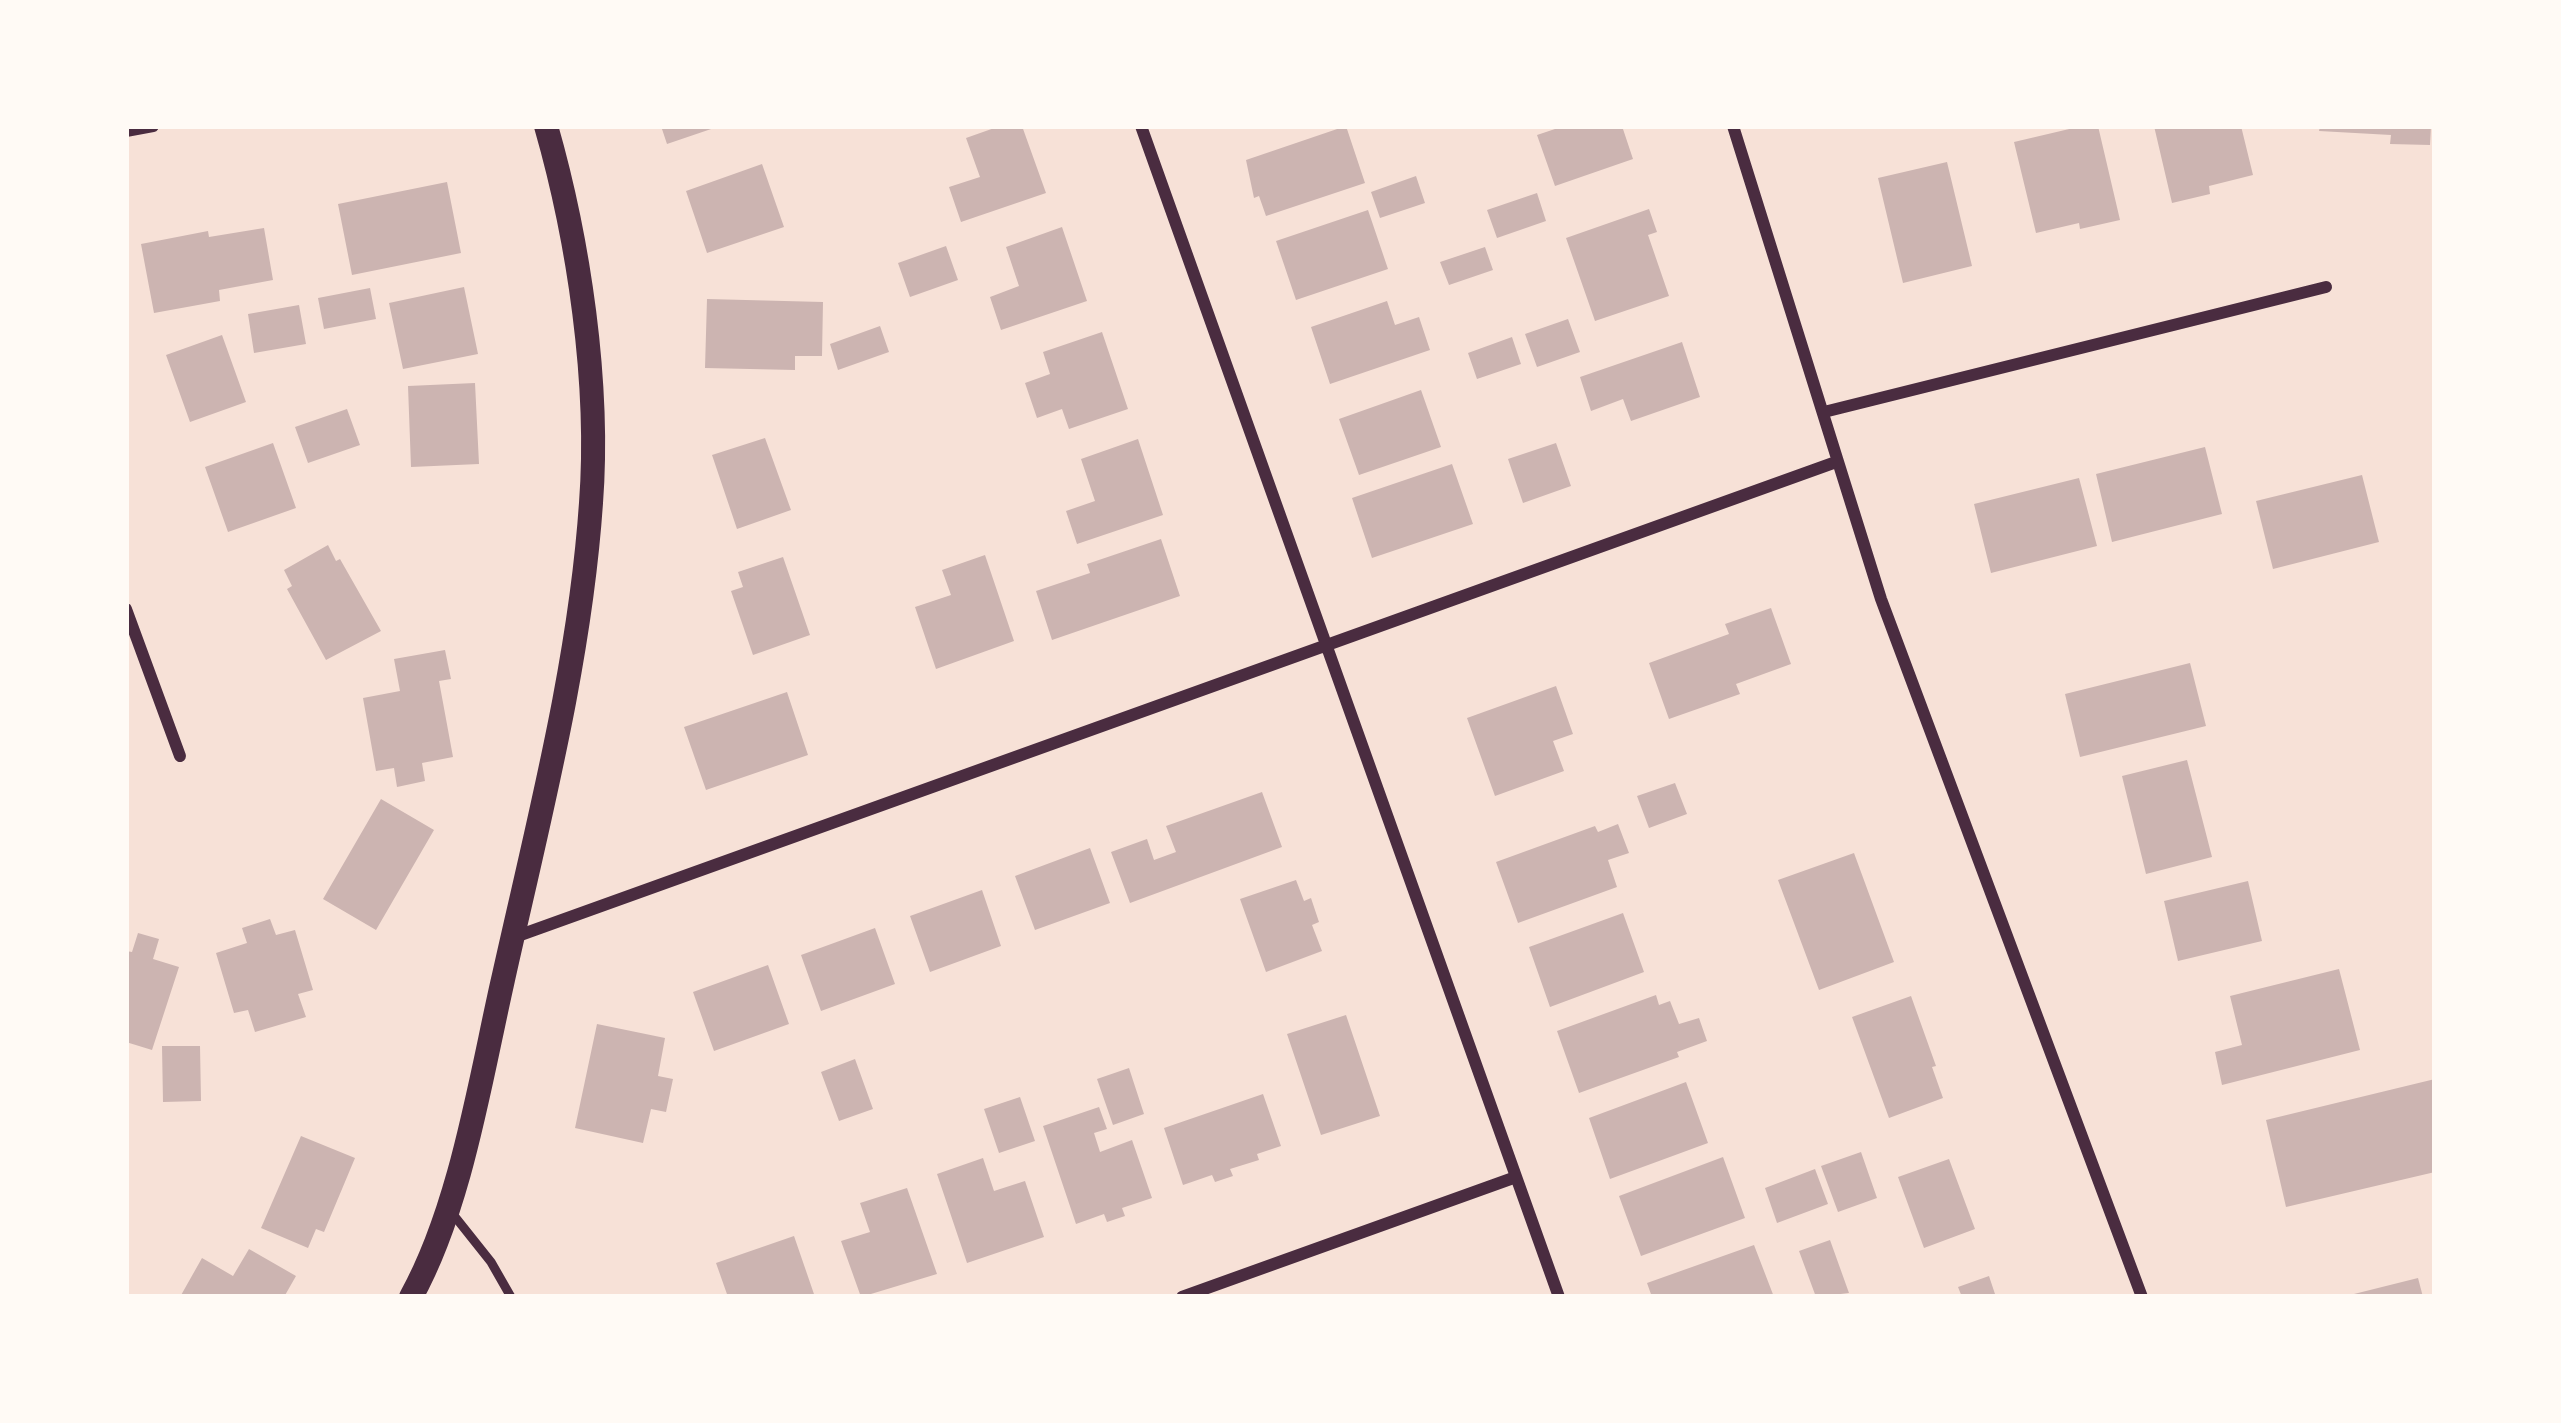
<!DOCTYPE html>
<style>
body{margin:0}
#map{position:relative;width:2561px;height:1423px;overflow:hidden;background:#f7e1d7;font-family:Roboto,sans-serif}
canvas{display:block}
.frame{position:absolute;inset:0;border:129px solid #fffaf5;pointer-events:none}
</style>
<div id="map">
<canvas width="2561" height="1423"></canvas>
<div class="frame"></div>
</div>
<script>
const c = document.querySelector('canvas').getContext('2d');
c.lineJoin = 'round';
function paint(path, color) {
  c.fillStyle = color;
  c.fill(path, 'evenodd');
}
function stroke(path, color, width, dash) {
  c.strokeStyle = color;
  c.lineWidth = width;
  c.lineCap = dash ? 'butt' : 'round';
  c.setLineDash(dash || []);
  c.stroke(path);
}
paint(new Path2D(`
 M 661,126 L 717,126 L 717,127 L 667,144 Z
 M 1000,126 L 1022,126 L 1046,193 L 961,222 L 949,187 L 980,177 L 966,138 Z
 M 1346,126 L 1365,183 L 1266,216 L 1259,196 L 1254,198 L 1246,160 Z
 M 1564,126 L 1622,126 L 1633,159 L 1555,186 L 1537,135 Z
 M 2082,126 L 2098,126 L 2120,220 L 2080,229 L 2079,223 L 2036,233 L 2014,142 Z
 M 2154,126 L 2241,126 L 2253,175 L 2209,186 L 2210,194 L 2172,203 Z
 M 2320,126 L 2431,126 L 2430,145 L 2390,144 L 2391,135 L 2319,131 Z
 M 1947,162 L 1972,266 L 1903,283 L 1878,178 Z
 M 762,164 L 784,227 L 707,253 L 686,191 Z
 M 1416,176 L 1425,203 L 1380,218 L 1371,192 Z
 M 447,182 L 461,253 L 352,275 L 338,204 Z
 M 1537,193 L 1546,221 L 1497,238 L 1487,210 Z
 M 1649,209 L 1657,232 L 1648,235 L 1669,296 L 1595,321 L 1566,238 Z
 M 1368,210 L 1388,269 L 1296,300 L 1276,241 Z
 M 1062,227 L 1087,301 L 1001,330 L 990,297 L 1019,286 L 1006,247 Z
 M 264,228 L 273,280 L 219,290 L 220,301 L 154,313 L 141,244 L 208,231 L 209,237 Z
 M 946,246 L 958,280 L 910,297 L 898,263 Z
 M 1485,247 L 1493,270 L 1449,285 L 1440,262 Z
 M 464,287 L 478,354 L 403,369 L 389,303 Z
 M 370,288 L 376,319 L 324,329 L 318,298 Z
 M 707,299 L 823,302 L 822,356 L 795,356 L 795,370 L 705,368 Z
 M 1387,301 L 1395,325 L 1419,317 L 1430,350 L 1330,384 L 1311,327 Z
 M 299,305 L 306,344 L 254,353 L 248,314 Z
 M 1568,319 L 1580,352 L 1537,367 L 1525,334 Z
 M 880,326 L 889,352 L 838,370 L 830,344 Z
 M 1102,332 L 1128,409 L 1069,429 L 1062,409 L 1037,418 L 1025,383 L 1050,374 L 1043,352 Z
 M 222,335 L 246,402 L 190,422 L 166,355 Z
 M 1512,337 L 1521,364 L 1477,379 L 1468,353 Z
 M 1682,342 L 1700,397 L 1631,421 L 1623,399 L 1591,411 L 1580,377 Z
 M 475,383 L 479,464 L 411,467 L 408,386 Z
 M 1421,390 L 1441,447 L 1359,475 L 1339,419 Z
 M 347,409 L 360,445 L 308,463 L 295,427 Z
 M 765,438 L 791,510 L 737,529 L 712,455 Z
 M 1138,439 L 1163,515 L 1077,544 L 1066,511 L 1095,501 L 1081,459 Z
 M 273,443 L 296,508 L 228,532 L 205,467 Z
 M 1556,443 L 1571,486 L 1523,503 L 1508,459 Z
 M 2205,447 L 2222,514 L 2112,542 L 2096,474 Z
 M 1452,464 L 1473,524 L 1372,558 L 1352,498 Z
 M 2362,475 L 2379,542 L 2273,569 L 2256,501 Z
 M 2079,478 L 2097,546 L 1991,573 L 1974,504 Z
 M 1161,539 L 1180,596 L 1052,640 L 1036,591 L 1090,573 L 1087,564 Z
 M 328,545 L 336,561 L 340,559 L 381,631 L 326,660 L 287,589 L 292,586 L 284,570 Z
 M 985,555 L 1014,641 L 936,669 L 915,607 L 951,595 L 942,570 Z
 M 783,557 L 810,635 L 753,655 L 731,591 L 743,587 L 738,572 Z
 M 1771,608 L 1791,664 L 1736,684 L 1740,694 L 1669,719 L 1649,663 L 1729,634 L 1725,624 Z
 M 445,650 L 451,679 L 439,681 L 453,757 L 422,763 L 425,781 L 397,787 L 394,768 L 376,771 L 363,698 L 400,691 L 394,659 Z
 M 2190,663 L 2206,726 L 2080,757 L 2065,694 Z
 M 1556,686 L 1573,734 L 1553,741 L 1564,771 L 1495,796 L 1467,718 Z
 M 787,692 L 808,755 L 706,790 L 684,727 Z
 M 2187,760 L 2212,857 L 2146,874 L 2122,776 Z
 M 1675,783 L 1687,814 L 1649,828 L 1637,796 Z
 M 1262,792 L 1282,847 L 1130,903 L 1111,852 L 1147,839 L 1154,860 L 1176,852 L 1166,826 Z
 M 381,799 L 434,830 L 376,930 L 323,899 Z
 M 1618,824 L 1629,853 L 1608,860 L 1617,887 L 1518,923 L 1496,862 L 1595,826 L 1598,832 Z
 M 1090,848 L 1110,903 L 1035,930 L 1015,876 Z
 M 1854,853 L 1894,962 L 1819,990 L 1778,880 Z
 M 1296,880 L 1304,901 L 1311,898 L 1319,922 L 1312,925 L 1322,951 L 1266,972 L 1240,899 Z
 M 2248,881 L 2262,941 L 2178,961 L 2164,901 Z
 M 982,890 L 1001,946 L 930,972 L 910,916 Z
 M 1623,913 L 1644,972 L 1550,1007 L 1529,947 Z
 M 270,919 L 276,935 L 295,930 L 313,990 L 298,994 L 306,1017 L 255,1032 L 248,1010 L 234,1013 L 216,953 L 247,943 L 242,928 Z
 M 875,928 L 895,984 L 821,1011 L 801,955 Z
 M 138,933 L 159,939 L 153,959 L 179,967 L 152,1050 L 126,1042 L 126,951 L 132,952 Z
 M 768,965 L 789,1024 L 714,1051 L 693,992 Z
 M 2339,969 L 2360,1050 L 2222,1085 L 2215,1052 L 2242,1045 L 2230,996 Z
 M 1656,995 L 1659,1005 L 1670,1001 L 1679,1024 L 1699,1018 L 1707,1041 L 1677,1052 L 1679,1057 L 1579,1093 L 1557,1031 Z
 M 1911,996 L 1936,1066 L 1932,1067 L 1943,1098 L 1889,1118 L 1852,1017 Z
 M 1346,1015 L 1380,1116 L 1321,1135 L 1287,1034 Z
 M 597,1024 L 665,1038 L 658,1076 L 673,1079 L 666,1112 L 651,1109 L 643,1143 L 575,1128 Z
 M 162,1046 L 200,1046 L 201,1101 L 163,1102 Z
 M 855,1059 L 873,1109 L 839,1121 L 821,1072 Z
 M 1129,1068 L 1144,1114 L 1113,1125 L 1097,1079 Z
 M 2435,1079 L 2435,1172 L 2286,1207 L 2266,1120 Z
 M 1686,1082 L 1708,1143 L 1610,1179 L 1589,1118 Z
 M 1263,1094 L 1281,1146 L 1257,1154 L 1259,1160 L 1230,1169 L 1233,1176 L 1215,1182 L 1212,1175 L 1183,1185 L 1164,1128 Z
 M 1020,1097 L 1035,1141 L 999,1153 L 984,1109 Z
 M 1099,1107 L 1107,1129 L 1094,1133 L 1100,1152 L 1132,1140 L 1152,1198 L 1122,1208 L 1125,1216 L 1107,1222 L 1104,1214 L 1076,1224 L 1043,1126 Z
 M 301,1136 L 355,1158 L 324,1232 L 316,1229 L 308,1248 L 261,1228 Z
 M 1861,1152 L 1877,1198 L 1838,1212 L 1821,1166 Z
 M 1723,1157 L 1745,1218 L 1641,1256 L 1619,1196 Z
 M 983,1158 L 994,1191 L 1025,1181 L 1044,1237 L 967,1263 L 937,1174 Z
 M 1949,1159 L 1975,1229 L 1924,1248 L 1898,1177 Z
 M 1815,1169 L 1828,1204 L 1777,1223 L 1765,1188 Z
 M 907,1188 L 937,1274 L 861,1297 L 841,1241 L 870,1232 L 860,1203 Z
 M 794,1236 L 815,1297 L 728,1297 L 716,1263 Z
 M 1830,1240 L 1849,1293 L 1816,1297 L 1799,1251 Z
 M 1754,1245 L 1774,1297 L 1652,1297 L 1647,1283 Z
 M 249,1249 L 296,1276 L 284,1297 L 180,1297 L 202,1258 L 233,1276 Z
 M 1989,1276 L 1996,1297 L 1962,1297 L 1958,1287 Z
 M 2418,1278 L 2423,1297 L 2350,1297 L 2350,1295 Z`), '#ccb4b1');
stroke(new Path2D(`
 M 452,1213 L 491,1262 L 511,1297`), '#4a2c40', 9);
stroke(new Path2D(`
 M 1141,126 L 1559,1297
 M 1733,126 L 1881,599 L 2142,1297
 M 126,131 L 153,126
 M 1824,412 L 2326,287
 M 126,609 L 180,756
 M 512,938 L 1836,462
 M 1182,1297 L 1516,1177`), '#4a2c40', 12);
stroke(new Path2D(`
 M 411,1297 C 460,1209 480,1082 502,984 C 537,826 580,665 591,503 C 600,383 579,241 546,126`), '#4a2c40', 24);
</script>
